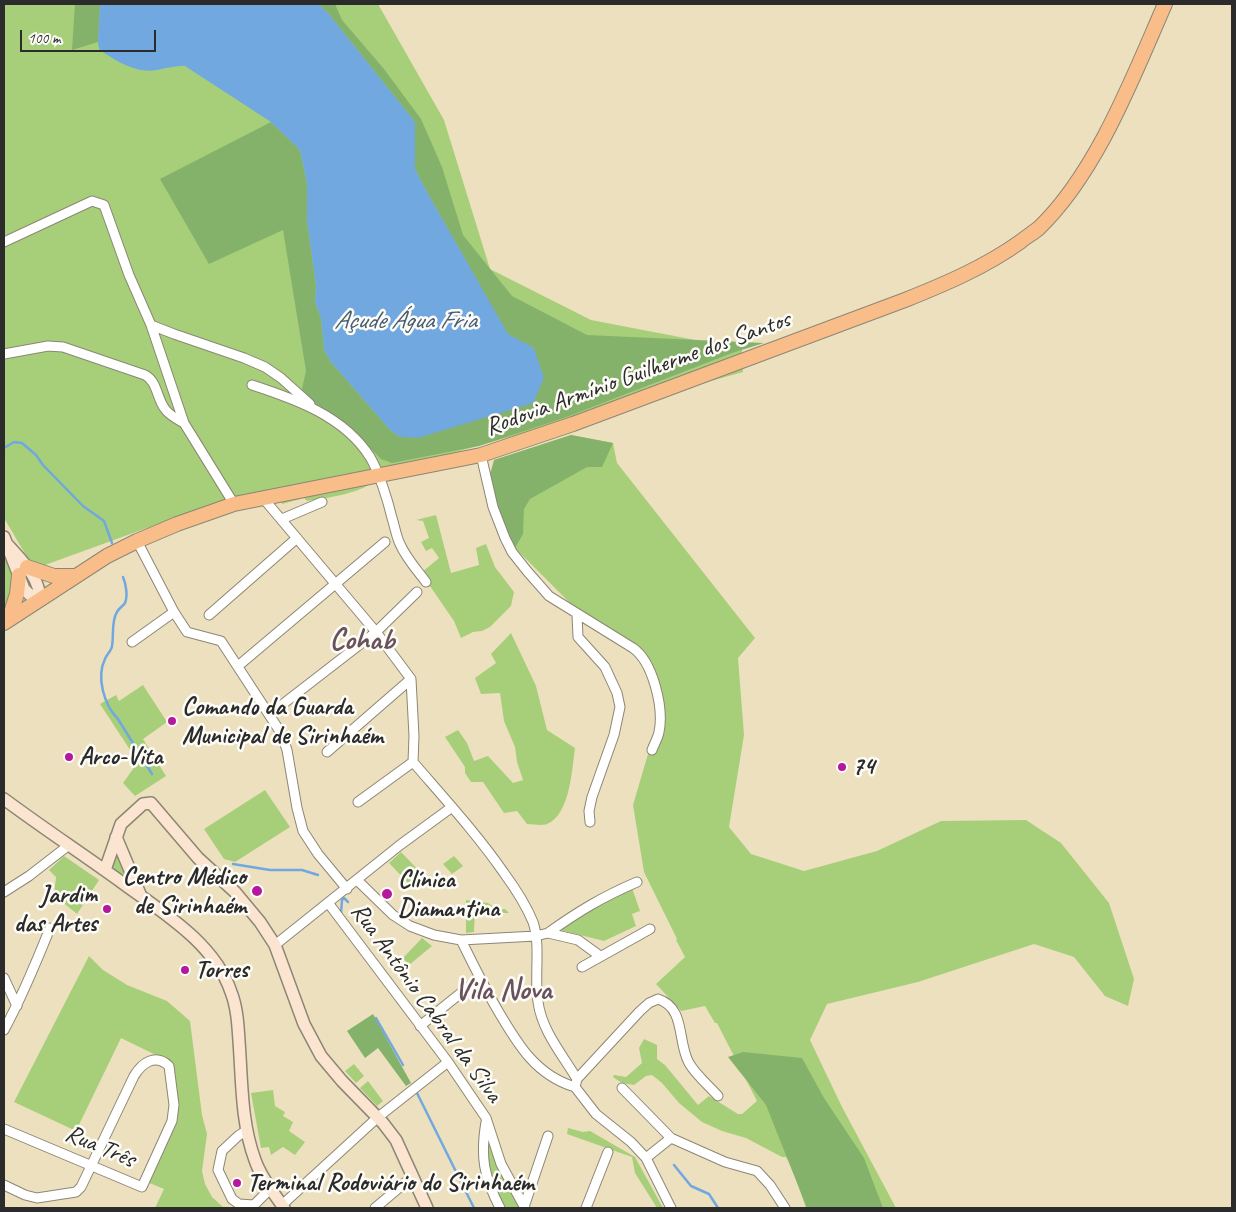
<!DOCTYPE html>
<meta charset="utf-8">
<style>
body{margin:0}
#map{position:relative;width:1236px;height:1212px;overflow:hidden;background:#ede0bf;font-family:Caveat,sans-serif}
canvas{display:block}
.frame{position:absolute;inset:0;border:5px solid #2b2b2b;pointer-events:none}
.scale{position:absolute;left:20px;top:30px;width:136px;height:22px;box-sizing:border-box;border:2px solid #2b2b2b;border-top:0;padding-left:6px;font-size:15px;line-height:18px;white-space:nowrap;color:#2b2b2b;-webkit-text-stroke:4px #fdfcf7;paint-order:stroke}
</style>
<div id="map">
<canvas width="1236" height="1212"></canvas>
<div class="frame"></div>
<div class="scale">100 m</div>
</div>
<script>
const c = document.querySelector('canvas').getContext('2d');
c.lineJoin = 'round';
function paint(path, color) {
  c.fillStyle = color;
  c.fill(path, 'evenodd');
}
function stroke(path, color, width, dash) {
  c.strokeStyle = color;
  c.lineWidth = width;
  c.lineCap = dash ? 'butt' : 'round';
  c.setLineDash(dash || []);
  c.stroke(path);
}
function write(font, color, halo, rows, align = 'center') {
  c.font = font + ' Caveat,sans-serif';
  c.lineWidth = 5;
  c.setLineDash([]);
  c.textBaseline = 'middle';
  c.strokeStyle = halo;
  c.fillStyle = color;
  for (const [text, x, y, turn = 0] of rows) {
    c.save();
    c.translate(x, y);
    c.rotate((+turn || 0) * Math.PI / 180);
    c.textAlign = isNaN(turn) ? turn : align;
    if (halo) c.strokeText(text, 0, 0);
    c.fillText(text, 0, 0);
    c.restore();
  }
}
paint(new Path2D(`
 M 4,4 L 378,4 L 444,120 L 490,269 L 591,320 L 742,349 L 743,372 L 377,474 L 158,524 L 34,569 L 4,518 Z
 M 571,435 L 613,443 L 617,463 L 755,638 L 738,658 L 744,735 L 729,827 L 751,854 L 804,871 L 877,851 L 941,821 L 1026,820 L 1061,843 L 1109,903 L 1134,979 L 1128,1006 L 1105,996 L 1074,957 L 1034,944 L 918,982 L 827,1004 L 810,1040 L 842,1107 L 896,1208 L 806,1208 L 792,1168 L 786,1157 L 782,1157 L 746,1138 L 722,1131 L 702,1122 L 679,1103 L 662,1083 L 652,1075 L 646,1076 L 634,1085 L 622,1083 L 613,1077 L 614,1075 L 626,1077 L 642,1063 L 639,1048 L 644,1039 L 657,1045 L 657,1059 L 665,1065 L 698,1105 L 709,1096 L 738,1114 L 742,1114 L 757,1101 L 717,1023 L 715,1023 L 705,1006 L 681,1011 L 656,984 L 685,957 L 676,940 L 677,939 L 644,872 L 633,805 L 658,720 L 651,667 L 578,611 L 515,548 L 500,516 L 494,460 Z
 M 372,482 C 362,493 322,499 307,501 L 304,498 L 282,504 L 281,501 Z
 M 436,515 L 451,573 L 479,565 L 476,548 L 486,544 L 495,567 L 514,592 L 511,606 L 490,627 L 482,631 L 473,632 L 461,638 L 454,621 L 421,573 L 439,558 L 432,548 L 426,551 L 421,542 L 429,538 L 423,521 L 416,520 Z
 M 4,546 L 16,585 L 4,614 Z
 M 511,633 L 536,686 L 547,730 L 575,748 C 572,769 570,815 547,824 C 542,826 534,824 527,824 L 517,811 L 504,813 L 483,782 L 471,782 L 465,773 L 465,767 L 445,737 L 458,730 L 467,743 L 474,761 L 488,756 L 513,783 L 523,780 L 517,762 L 515,747 L 504,721 L 500,693 L 481,694 L 475,678 L 496,663 L 491,654 Z
 M 143,685 L 167,722 L 143,739 L 166,776 L 135,796 L 123,783 L 138,762 L 100,704 L 116,695 L 119,701 Z
 M 265,790 L 290,827 L 235,862 L 224,859 L 204,829 Z
 M 117,846 L 130,881 L 111,867 Z
 M 401,852 L 423,875 L 411,886 L 389,863 Z
 M 64,856 L 99,880 L 77,914 L 54,895 L 56,877 L 49,870 Z
 M 454,856 L 463,866 L 452,874 L 443,864 Z
 M 632,888 L 640,911 L 632,914 L 636,926 L 604,941 L 556,929 L 604,897 Z
 M 466,900 L 488,903 L 498,910 L 505,909 L 509,913 L 487,913 L 487,908 L 475,908 L 474,932 L 466,933 Z
 M 422,938 L 432,946 L 409,965 L 403,958 Z
 M 89,956 L 103,970 L 127,985 L 167,1001 L 190,1021 L 202,1115 L 207,1134 L 202,1171 L 205,1184 L 212,1197 L 224,1208 L 155,1208 L 164,1189 L 147,1182 L 175,1123 L 168,1061 L 121,1038 L 76,1131 L 14,1102 Z
 M 354,1064 L 364,1076 L 356,1083 L 345,1071 Z
 M 368,1081 L 383,1101 L 377,1106 L 360,1088 Z
 M 273,1090 L 275,1106 L 285,1112 L 283,1116 L 293,1122 L 289,1131 L 305,1142 L 295,1155 L 283,1147 L 271,1155 L 269,1147 L 261,1148 L 251,1093 Z
 M 568,1128 L 583,1132 L 590,1131 L 635,1157 L 663,1208 L 657,1208 L 635,1173 L 632,1157 L 567,1134 Z
 M 488,1134 L 522,1208 L 504,1208 C 492,1185 484,1161 488,1134 Z`), '#a7cf7a');
paint(new Path2D(`
 M 75,4 L 100,4 L 98,42 L 72,50 Z
 M 318,4 L 335,4 L 342,20 L 384,69 L 421,119 L 442,167 L 463,235 L 512,296 L 587,335 L 764,343 L 732,353 L 564,418 L 479,446 L 392,463 L 381,459 L 355,433 L 301,393 L 306,371 L 283,230 L 209,264 L 160,179 L 271,122 L 300,150 L 307,183 L 307,220 L 316,286 L 315,302 L 321,318 L 324,349 L 330,361 L 391,431 L 400,437 L 534,348 L 508,335 L 427,192 L 415,169 L 415,122 L 327,12 Z
 M 571,435 L 613,443 L 602,467 L 587,467 L 530,499 L 524,509 L 523,534 L 515,548 L 500,516 L 489,478 L 494,460 Z
 M 373,1014 L 411,1083 L 406,1086 L 378,1048 L 365,1058 L 347,1031 Z
 M 743,1052 L 802,1058 L 824,1098 L 864,1158 L 883,1208 L 807,1208 L 766,1105 L 728,1057 Z`), '#85b26a');
paint(new Path2D(`
 M 100,4 L 318,4 L 327,12 L 415,122 L 415,169 L 427,192 L 508,334 L 534,348 L 544,378 L 533,403 L 418,438 L 400,437 L 391,431 L 330,361 L 324,349 L 321,318 L 315,302 L 316,286 L 307,220 L 307,183 L 300,150 L 271,122 L 185,66 C 174,66 167,68 157,70 C 137,74 115,61 99,49 L 98,42 Z`), '#70a8df');
stroke(new Path2D(`
 M 4,448 L 14,442 L 22,443 L 36,455 L 43,465 L 83,506 L 104,521 L 112,543
 M 123,577 C 126,584 128,596 125,603 C 123,606 119,608 117,612 C 111,621 114,636 112,646 C 112,650 107,654 105,659 C 96,677 104,705 118,719 L 152,774
 M 233,864 L 270,870 L 302,870 L 318,875
 M 341,913 L 342,900 L 344,898 L 348,902
 M 376,1018 L 403,1065
 M 416,1091 L 474,1208
 M 674,1165 L 691,1186 L 709,1194 L 718,1208`), '#70a8df', 2.5);
const street = new Path2D(`
 M 4,242 L 92,201 L 104,205 L 129,275 L 151,325 L 184,423 L 234,504
 M 151,325 L 174,334 L 244,358 L 265,367 L 281,378 L 310,404
 M 4,354 L 48,346 L 63,347 L 145,375 C 157,381 157,399 165,409 C 170,416 177,419 184,423
 M 252,385 C 295,399 344,416 370,457 C 379,472 388,501 392,518 C 395,527 396,536 400,544 C 406,558 417,570 426,582
 M 481,455 L 493,507 L 505,538 L 512,552 L 527,571 L 549,596 L 633,648 C 653,662 664,708 659,732 C 658,738 654,744 652,750
 M 263,498 L 376,632 L 411,679 L 414,736 L 413,762 C 444,798 477,834 504,873 C 515,888 526,905 533,922 C 541,945 534,977 538,1002 C 542,1031 562,1054 577,1079 L 575,1087
 M 282,519 L 322,502
 M 137,541 L 174,612 L 187,632 L 221,641 L 281,733 L 287,750 L 297,808 L 303,831 L 318,854 L 347,889
 M 209,615 L 297,538
 M 577,615 L 578,637 L 605,667 L 617,693 L 620,707 L 614,735 L 592,797 L 589,811 L 590,822
 M 132,642 L 174,612
 M 238,666 L 385,542
 M 270,714 L 376,632 L 417,592
 M 327,752 L 411,679
 M 358,802 L 413,762
 M 357,880 L 393,915 L 410,926 L 434,935 L 461,940 L 536,936 L 548,933 L 578,940 L 600,956
 M 4,892 L 29,876 L 69,845
 M 329,904 L 448,1062 L 486,1118 L 501,1164 L 525,1208
 M 548,933 C 579,911 602,897 637,882
 M 461,940 C 473,964 484,987 497,1009 C 517,1043 535,1075 575,1087
 M 275,945 L 400,845 L 452,807
 M 582,967 L 650,929
 M 4,978 L 17,1006
 M 420,1026 L 467,988
 M 4,1030 C 22,997 36,963 50,928
 M 577,1079 L 640,1011 L 649,1003 L 658,999 C 686,1008 677,1042 689,1063 C 696,1075 709,1086 718,1096
 M 575,1087 L 596,1114 L 631,1142 L 646,1158 L 671,1208
 M 622,1088 L 671,1138 L 725,1162 L 757,1171 L 770,1185 L 785,1208
 M 486,1122 C 480,1157 484,1177 500,1208
 M 4,1129 L 142,1187 L 172,1121 L 174,1105 L 169,1066 C 155,1053 142,1063 134,1076 L 81,1187 L 76,1192 L 37,1198 L 25,1195 L 4,1185
 M 247,1130 L 238,1136 L 222,1151 L 218,1170 L 232,1199 L 239,1204 L 254,1205 L 271,1188
 M 646,1158 L 671,1138
 M 282,1205 L 377,1118 L 448,1062
 M 524,1207 L 548,1136
 M 375,1208 L 413,1176
 M 586,1208 L 608,1152`);
const secondary = new Path2D(`
 M 4,537 L 24,589 L 30,595 L 40,599 C 39,576 22,561 8,545
 M 4,799 C 43,828 84,855 124,884 C 164,913 215,944 231,992 C 237,1007 238,1025 239,1041 C 242,1080 241,1123 255,1160 C 261,1178 274,1193 284,1208
 M 116,837 L 140,894
 M 105,870 L 121,824 L 143,804 L 151,803 L 198,858 L 235,892 L 260,922 L 275,945 L 304,1024 L 321,1056 L 342,1081 L 383,1123 L 396,1140 L 427,1208`);
const primary = new Path2D(`
 M 27,567 L 54,576 L 76,576
 M 9,619 L 17,594 L 19,575
 M 4,623 L 107,556 L 137,541 L 177,524 L 234,504 L 481,455 L 573,424 L 905,300 C 945,284 985,267 1020,242 C 1026,237 1033,233 1039,228 C 1097,172 1133,77 1165,4`);
stroke(street, '#8c8675', 11);
stroke(secondary, '#8c8675', 14);
stroke(primary, '#8c8675', 16);
stroke(street, '#fff', 9);
stroke(secondary, '#fce5d0', 11);
stroke(primary, '#f8bd89', 14);
for (const [x, y, r, color] of [
 [172,721,5,"#b5179e"],
 [69,757,5,"#b5179e"],
 [842,767,5,"#b5179e"],
 [257,891,6,"#b5179e"],
 [387,894,6,"#b5179e"],
 [107,909,5,"#b5179e"],
 [185,970,5,"#b5179e"],
 [237,1183,5,"#b5179e"]
]) {
  const dot = new Path2D();
  dot.arc(x, y, r, 0, 2 * Math.PI);
  c.fillStyle = color;
  c.fill(dot);
  stroke(dot, '#fdfcf7', 2);
}
write('25px', '#2b2b2b', '#fdfcf7', [
 ["Rodovia Armínio Guilherme dos Santos",638,374,-20],
 ["Rua Antônio Cabral da Silva",426,1003,54],
 ["Rua Três",100,1147,23]
]);
write('bold 25px', '#2b2b2b', '#fdfcf7', [
 ["Comando da Guarda",182,707],
 ["Municipal de Sirinhaém",182,736],
 ["Arco-Vita",79,757],
 ["74",852,767],
 ["Centro Médico",246,877,"right"],
 ["de Sirinhaém",246,906,"right"],
 ["Clínica",398,880],
 ["Diamantina",398,909],
 ["Jardim",97,895,"right"],
 ["das Artes",97,924,"right"],
 ["Torres",195,970],
 ["Terminal Rodoviário do Sirinhaém",247,1183]
], 'left');
write('italic 26px', '#475d73', '#fdfcf7', [
 ["Açude Água Fria",405,321]
]);
write('bold 30px', '#69525d', '#fdfcf7', [
 ["Cohab",362,641],
 ["Vila Nova",503,991]
]);
</script>
